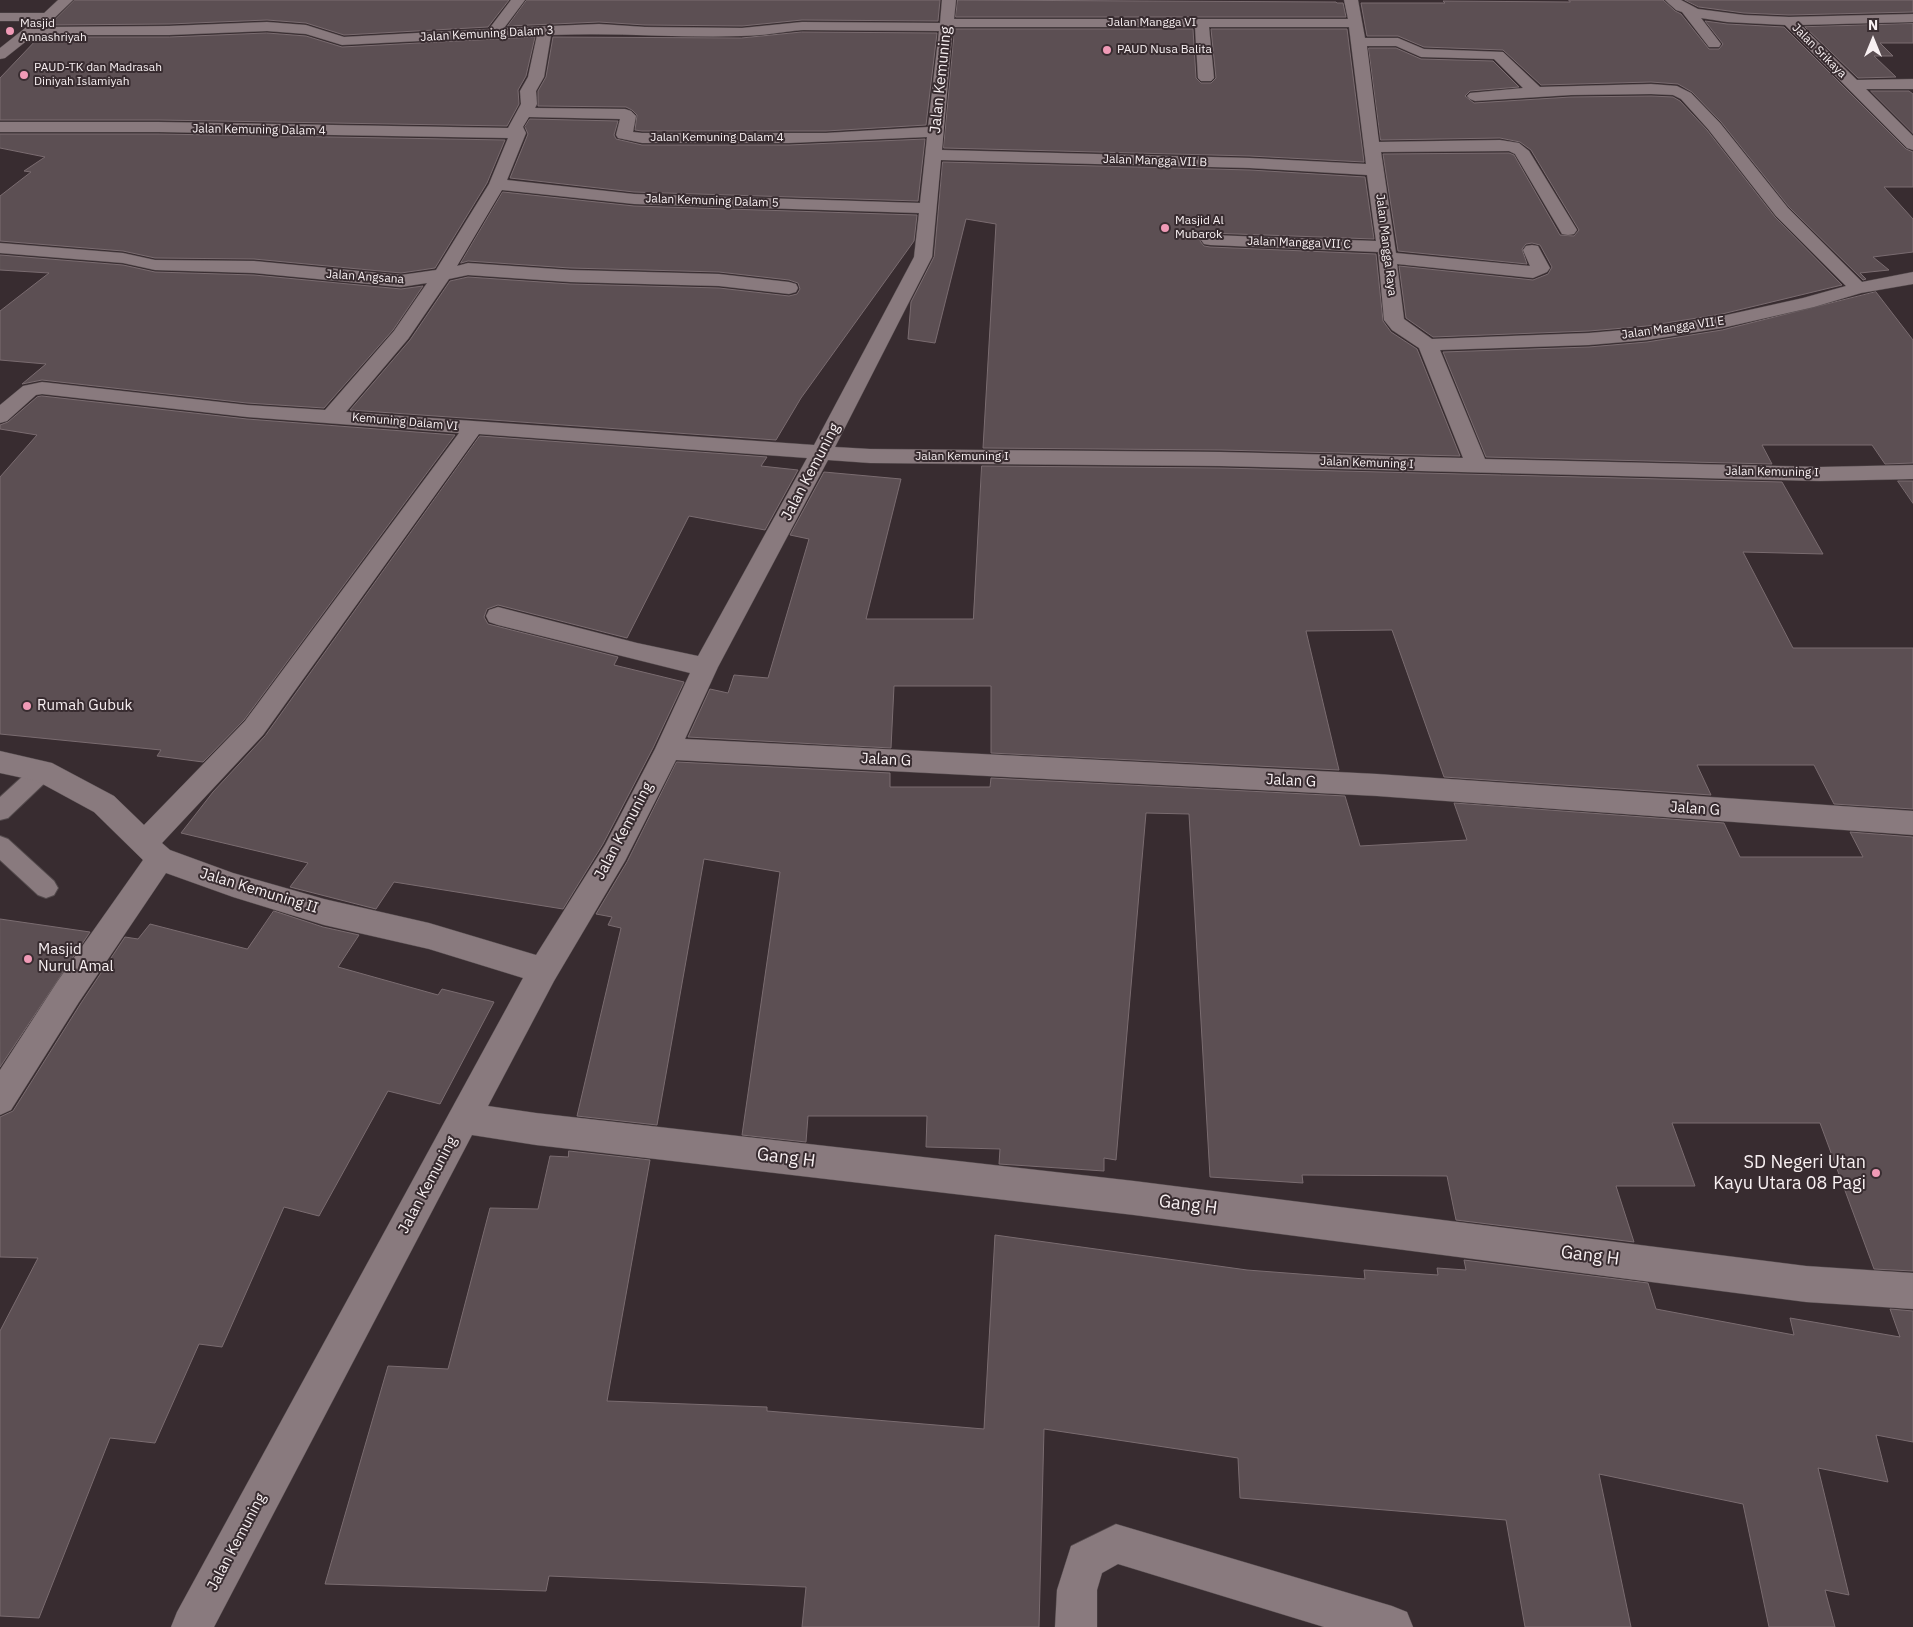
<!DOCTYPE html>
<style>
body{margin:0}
#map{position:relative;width:1913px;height:1627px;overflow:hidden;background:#382c30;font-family:"IBM Plex Sans",sans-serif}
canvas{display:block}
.north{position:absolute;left:1848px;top:15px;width:50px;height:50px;-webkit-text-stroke:4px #382c30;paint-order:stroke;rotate:0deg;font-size:14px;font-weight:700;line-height:20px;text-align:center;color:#f8f0f2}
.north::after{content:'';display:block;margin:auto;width:18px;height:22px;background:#f8f0f2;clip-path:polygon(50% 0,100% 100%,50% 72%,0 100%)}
</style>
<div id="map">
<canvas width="1913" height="1627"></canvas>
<div class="north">N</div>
</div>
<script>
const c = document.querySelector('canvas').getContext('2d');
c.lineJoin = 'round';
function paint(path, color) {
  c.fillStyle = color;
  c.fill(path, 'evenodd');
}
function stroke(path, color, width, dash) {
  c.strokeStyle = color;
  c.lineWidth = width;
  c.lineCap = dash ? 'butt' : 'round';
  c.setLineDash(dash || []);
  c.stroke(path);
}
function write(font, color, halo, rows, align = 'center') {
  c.font = font + ' "IBM Plex Sans",sans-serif';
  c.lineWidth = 4;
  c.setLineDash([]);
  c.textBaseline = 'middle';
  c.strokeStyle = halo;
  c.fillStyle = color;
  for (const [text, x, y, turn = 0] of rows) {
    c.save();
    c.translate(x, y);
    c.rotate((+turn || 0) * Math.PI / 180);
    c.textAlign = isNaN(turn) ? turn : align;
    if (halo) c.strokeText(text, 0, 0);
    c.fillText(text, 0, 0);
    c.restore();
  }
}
const building = new Path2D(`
 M 75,0 L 509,0 L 488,27 L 344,35 L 306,23 L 267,20 L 169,24 L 50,25 Z
 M 527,0 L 940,0 L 938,21 L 802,20 L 742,26 L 645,25 L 599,22 L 508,26 Z
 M 958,0 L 1336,2 L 1337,3 L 1343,3 L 1346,17 L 956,17 Z
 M 1569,0 L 1663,0 L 1675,11 L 1681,14 L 1709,49 L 1719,49 L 1723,44 L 1705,21 L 1727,24 L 1784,27 L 1906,149 L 1913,152 L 1913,187 L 1884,187 L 1913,219 L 1913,252 L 1873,257 L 1889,270 L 1860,273 L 1866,279 L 1863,280 L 1789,207 L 1721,122 L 1692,92 L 1678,84 L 1651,82 L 1541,85 L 1503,50 L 1424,47 L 1398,36 L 1367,36 L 1361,3 L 1445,3 L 1443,1 L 1570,2 Z
 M 1685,0 L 1913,0 L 1913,12 L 1789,15 L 1744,13 L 1699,7 Z
 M 1913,24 L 1913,43 L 1880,43 L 1893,56 L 1874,56 L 1896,77 L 1858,78 L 1805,27 Z
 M 955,29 L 1193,29 L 1196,78 L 1201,83 L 1211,83 L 1216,78 L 1211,29 L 1347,29 L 1364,162 L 1250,156 L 944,148 Z
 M 802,32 L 937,33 L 926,125 L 826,131 L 642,131 L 635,130 L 637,115 L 632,110 L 626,107 L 538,106 L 538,91 L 546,77 L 553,37 L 741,38 Z
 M 267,33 L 306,36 L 342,47 L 535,37 L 526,76 L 518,90 L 519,104 L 507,126 L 159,120 L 0,120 L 0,78 L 39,37 L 169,37 Z
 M 1369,48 L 1396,48 L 1421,59 L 1493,61 L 1519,87 L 1470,91 L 1465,96 L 1474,103 L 1571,97 L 1651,96 L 1673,97 L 1680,101 L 1707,130 L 1775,217 L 1842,285 L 1722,314 L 1647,326 L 1589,331 L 1433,337 L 1406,318 L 1399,266 L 1533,280 L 1548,274 L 1552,267 L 1540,245 L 1532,243 L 1526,244 L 1522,249 L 1527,264 L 1398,251 L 1383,154 L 1509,153 L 1514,155 L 1560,235 L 1574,236 L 1579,230 L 1531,150 L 1520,142 L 1500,138 L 1381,140 Z
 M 1871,91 L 1909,91 L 1913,94 L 1913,133 Z
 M 530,119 L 618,121 L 614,135 L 616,139 L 642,145 L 789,145 L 925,139 L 918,201 L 634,192 L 510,178 L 528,134 L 525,127 Z
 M 0,134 L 159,134 L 505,140 L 487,183 L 435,268 L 401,273 L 254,259 L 155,258 L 123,251 L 0,241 L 0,196 L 31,172 L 24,171 L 45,157 L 0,148 Z
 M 943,162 L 1250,170 L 1365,177 L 1374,239 L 1210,233 L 1202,235 L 1200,241 L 1204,246 L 1210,247 L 1376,254 L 1383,321 L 1391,332 L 1417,349 L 1460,456 L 1221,450 L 983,448 L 996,224 L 966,219 L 935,343 L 908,339 L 911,302 L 934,257 Z
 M 503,192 L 634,206 L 917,215 L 914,241 L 801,398 L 776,440 L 350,410 L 410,340 L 450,281 L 468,277 L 570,284 L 719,288 L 789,296 L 797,294 L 800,289 L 798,283 L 789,280 L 719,272 L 570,268 L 468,261 L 461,263 Z
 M 0,255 L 123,265 L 155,272 L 254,275 L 401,289 L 423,286 L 393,330 L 324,408 L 247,403 L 42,380 L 22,384 L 46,364 L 0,360 L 0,311 L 49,273 L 0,270 Z
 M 1876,292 L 1913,340 L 1913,463 L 1885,464 L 1872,445 L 1762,445 L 1772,464 L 1486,457 L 1443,352 L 1589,347 L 1647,342 L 1722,330 Z
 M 42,396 L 247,419 L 455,435 L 244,720 L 203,762 L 157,756 L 161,750 L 0,734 L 0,477 L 37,435 L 0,429 L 0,425 L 8,422 L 37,397 Z
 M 480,436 L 767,457 L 761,466 L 798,470 L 765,530 L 689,516 L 627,638 L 498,605 L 487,609 L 484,617 L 488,624 L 618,657 L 614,665 L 684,682 L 653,748 L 603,844 L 563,909 L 394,882 L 376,909 L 290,887 L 308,863 L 181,833 L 213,792 L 265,736 Z
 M 982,466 L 1221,468 L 1782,482 L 1823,554 L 1743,552 L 1793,648 L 1913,648 L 1913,809 L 1834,804 L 1814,765 L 1697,765 L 1711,795 L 1444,777 L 1392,630 L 1306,631 L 1339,770 L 991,753 L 991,686 L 894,686 L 891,748 L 688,737 L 710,689 L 728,693 L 734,675 L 768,678 L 809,539 L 790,535 L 824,472 L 901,479 L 866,619 L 973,619 Z
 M 1898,481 L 1913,481 L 1913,503 Z
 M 677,762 L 890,773 L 890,787 L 990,787 L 991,778 L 1345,796 L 1360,846 L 1467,840 L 1454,803 L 1724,823 L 1740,857 L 1863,857 L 1850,832 L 1913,837 L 1913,1271 L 1874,1269 L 1820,1123 L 1672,1123 L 1695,1186 L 1616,1186 L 1634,1242 L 1456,1220 L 1447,1176 L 1302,1175 L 1303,1183 L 1210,1177 L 1189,814 L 1146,813 L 1116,1160 L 1104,1158 L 1104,1171 L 999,1164 L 1000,1149 L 926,1147 L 927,1116 L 808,1116 L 806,1142 L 742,1135 L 780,872 L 704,859 L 657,1125 L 577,1116 L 621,928 L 608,925 L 612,917 L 596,914 L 627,862 Z
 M 274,911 L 323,927 L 359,935 L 338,967 L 438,995 L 442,989 L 494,1002 L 440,1104 L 388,1091 L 319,1216 L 284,1207 L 222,1347 L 199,1344 L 155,1443 L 110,1438 L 39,1618 L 0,1616 L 0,1331 L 38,1258 L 0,1257 L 0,1117 L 13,1111 L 81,1003 L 125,937 L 138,939 L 150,924 L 247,949 Z
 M 0,919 L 90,932 L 0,1067 Z
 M 569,1151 L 650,1160 L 607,1401 L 767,1407 L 767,1411 L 984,1429 L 995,1235 L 1247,1270 L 1365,1279 L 1364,1270 L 1438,1275 L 1437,1268 L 1466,1270 L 1464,1260 L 1648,1283 L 1656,1309 L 1794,1335 L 1790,1318 L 1900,1337 L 1890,1309 L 1913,1311 L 1913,1442 L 1876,1435 L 1888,1482 L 1818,1468 L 1849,1595 L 1825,1590 L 1835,1627 L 1769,1627 L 1743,1504 L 1599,1474 L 1631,1627 L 1525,1627 L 1506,1520 L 1240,1498 L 1238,1458 L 1044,1429 L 1039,1627 L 802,1627 L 806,1587 L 549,1576 L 546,1591 L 325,1584 L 388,1366 L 448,1369 L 490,1208 L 538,1209 L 550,1156 L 568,1157 Z`);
paint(building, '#5c4f53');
stroke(building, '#7a6c70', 1);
const lane = new Path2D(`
 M 43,762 L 51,765 L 54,771 L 51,777 L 8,818 L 0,820 L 0,797 L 35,765 Z
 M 0,836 L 8,839 L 54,881 L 58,888 L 54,895 L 46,898 L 38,895 L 0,860 Z`);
const street = new Path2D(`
 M 58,0 L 73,0 L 45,27 L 169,26 L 267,22 L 306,25 L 344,37 L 489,29 L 511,0 L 525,0 L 504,28 L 599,24 L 645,27 L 742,28 L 802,22 L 940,23 L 942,0 L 956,0 L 954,19 L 1348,19 L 1344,0 L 1358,0 L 1365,38 L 1398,38 L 1424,49 L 1503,52 L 1540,87 L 1651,84 L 1677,86 L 1691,93 L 1720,123 L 1788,208 L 1862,282 L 1913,272 L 1913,284 L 1861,293 L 1814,307 L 1722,328 L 1647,340 L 1589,345 L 1440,350 L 1485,459 L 1820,467 L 1913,465 L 1913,479 L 1820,481 L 1221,466 L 870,463 L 828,460 L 718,667 L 685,739 L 1377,774 L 1913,811 L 1913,835 L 1377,796 L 676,760 L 625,861 L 554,981 L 488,1106 L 536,1113 L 1134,1181 L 1806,1266 L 1913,1273 L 1913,1309 L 1806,1302 L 1134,1215 L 536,1145 L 472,1135 L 214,1627 L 171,1627 L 177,1612 L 523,978 L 429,949 L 324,925 L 233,897 L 166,873 L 79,1002 L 11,1110 L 0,1115 L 0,1070 L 57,982 L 143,860 L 94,812 L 37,781 L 0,773 L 0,751 L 52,763 L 114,796 L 144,825 L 245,721 L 459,433 L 247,417 L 42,394 L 36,395 L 7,421 L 0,423 L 0,405 L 23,386 L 42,382 L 247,405 L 325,410 L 394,331 L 427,283 L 401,287 L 254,273 L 155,270 L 123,263 L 0,253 L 0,243 L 123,253 L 155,260 L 254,261 L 401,275 L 436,270 L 489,184 L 508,138 L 159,132 L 0,132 L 0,122 L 159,122 L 508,128 L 521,104 L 520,91 L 528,77 L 537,35 L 342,45 L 306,34 L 267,31 L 169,35 L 34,35 L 5,58 L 0,59 L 0,48 L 34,21 L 0,21 L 0,13 L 44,13 ZM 953,27 L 1195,27 L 1198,78 L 1201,81 L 1211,81 L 1214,78 L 1209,27 L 1349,27 L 1366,164 L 1250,158 L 942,150 ZM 802,30 L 939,31 L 928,127 L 826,133 L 642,133 L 633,132 L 636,116 L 631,111 L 625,109 L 535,108 L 537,104 L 536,91 L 544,77 L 551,35 C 615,32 677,38 741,36 C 761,36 782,32 802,30 ZM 1367,46 L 1396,46 L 1421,57 L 1494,59 L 1523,88 L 1470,93 L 1467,96 L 1470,99 L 1475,101 L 1571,95 L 1651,94 L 1673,95 L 1681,99 L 1708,129 L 1776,216 L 1846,286 L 1803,298 L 1722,316 L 1647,328 L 1589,333 L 1432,339 L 1404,319 L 1397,264 L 1533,278 L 1547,272 L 1550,268 L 1538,246 L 1532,245 L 1526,246 L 1523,250 L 1530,266 L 1396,253 L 1381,152 L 1509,151 L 1515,154 L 1562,234 L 1568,235 L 1574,234 L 1577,230 L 1529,151 L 1519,143 L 1500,140 L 1379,142 ZM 529,117 L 620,119 L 616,135 L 618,138 L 642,143 L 789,143 L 927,137 L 920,203 L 634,194 L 507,180 L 526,133 L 523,127 ZM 941,160 L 1250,168 L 1367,175 L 1376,241 L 1210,235 L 1204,236 L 1201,240 L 1204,244 L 1210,245 L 1378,252 L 1384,320 L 1392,330 L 1419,348 L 1463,458 L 1221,452 L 870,449 L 835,447 L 932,257 ZM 502,190 L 634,204 L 919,213 L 914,257 L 814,445 L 346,412 L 408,339 L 449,279 L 468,275 L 570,282 L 719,286 L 789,294 L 796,292 L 798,288 L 796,284 L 789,282 L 719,274 L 570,270 L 468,263 L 457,266 ZM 479,434 L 807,458 L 698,656 L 637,643 L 498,607 L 489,610 L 486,616 L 489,622 L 498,625 L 690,673 L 655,749 L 605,845 L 536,955 L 429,923 L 324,899 L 233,873 L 170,850 L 162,843 L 263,735 Z
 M 1665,0 L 1681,0 L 1698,9 L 1744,15 L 1789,17 L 1913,14 L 1913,22 L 1801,25 L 1857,80 L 1913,79 L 1913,89 L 1866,89 L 1913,136 L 1913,150 L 1907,148 L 1785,25 L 1727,22 L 1701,18 L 1721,44 L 1719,47 L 1709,47 L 1682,12 L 1676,10 Z
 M 1116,1524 L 1392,1606 L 1407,1612 L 1413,1627 L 1324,1627 L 1118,1564 L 1102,1573 L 1097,1590 L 1097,1627 L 1055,1627 L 1057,1590 L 1071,1546 Z`);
stroke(lane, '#534a4c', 2);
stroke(street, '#534a4c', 1);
paint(lane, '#897a7e');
paint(street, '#897a7e');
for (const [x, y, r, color] of [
 [10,31,5,"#f09ab6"],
 [1107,50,5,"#f09ab6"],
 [24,75,5,"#f09ab6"],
 [1165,228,5,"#f09ab6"],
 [27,706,5,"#f09ab6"],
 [28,959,5,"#f09ab6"],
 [1876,1173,5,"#f09ab6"]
]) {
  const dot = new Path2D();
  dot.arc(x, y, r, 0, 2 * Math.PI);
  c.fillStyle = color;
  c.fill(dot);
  stroke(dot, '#382c30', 2);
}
write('12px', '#f8f0f2', '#382c30', [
 ["Jalan Mangga VI",1152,23],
 ["Jalan Kemuning Dalam 3",487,34,-3],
 ["Jalan Srikaya",1819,51,45],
 ["Jalan Kemuning Dalam 4",259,130,1],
 ["Jalan Kemuning Dalam 4",717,138],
 ["Jalan Mangga VII B",1155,161,2],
 ["Jalan Kemuning Dalam 5",712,201,2],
 ["Jalan Mangga VII C",1299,243,2],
 ["Jalan Mangga Raya",1386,245,83],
 ["Jalan Angsana",365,277,4],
 ["Jalan Mangga VII E",1673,328,-8],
 ["Kemuning Dalam VI",405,422,5],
 ["Jalan Kemuning I",962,457],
 ["Jalan Kemuning I",1367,463,2],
 ["Jalan Kemuning I",1772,472,1]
]);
write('12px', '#f8f0f2', '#382c30', [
 ["Masjid",20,24],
 ["Annashriyah",20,38],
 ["PAUD Nusa Balita",1117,50],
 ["PAUD-TK dan Madrasah",34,68],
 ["Diniyah Islamiyah",34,82],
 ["Masjid Al",1175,221],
 ["Mubarok",1175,235]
], 'left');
write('15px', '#f8f0f2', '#382c30', [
 ["Jalan Kemuning",941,80,-84],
 ["Jalan Kemuning",811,472,-62],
 ["Jalan G",886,760,3],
 ["Jalan G",1291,781,3],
 ["Jalan G",1695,809,4],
 ["Jalan Kemuning",624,831,-62],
 ["Jalan Kemuning II",259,891,17],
 ["Jalan Kemuning",428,1185,-62],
 ["Jalan Kemuning",237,1542,-62]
]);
write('15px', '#f8f0f2', '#382c30', [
 ["Rumah Gubuk",37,706],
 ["Masjid",38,950],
 ["Nurul Amal",38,967]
], 'left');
write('18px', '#f8f0f2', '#382c30', [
 ["Gang H",786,1158,7],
 ["Gang H",1188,1205,7],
 ["Gang H",1590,1256,7]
]);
write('18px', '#f8f0f2', '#382c30', [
 ["SD Negeri Utan",1866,1163],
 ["Kayu Utara 08 Pagi",1866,1184]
], 'right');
</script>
